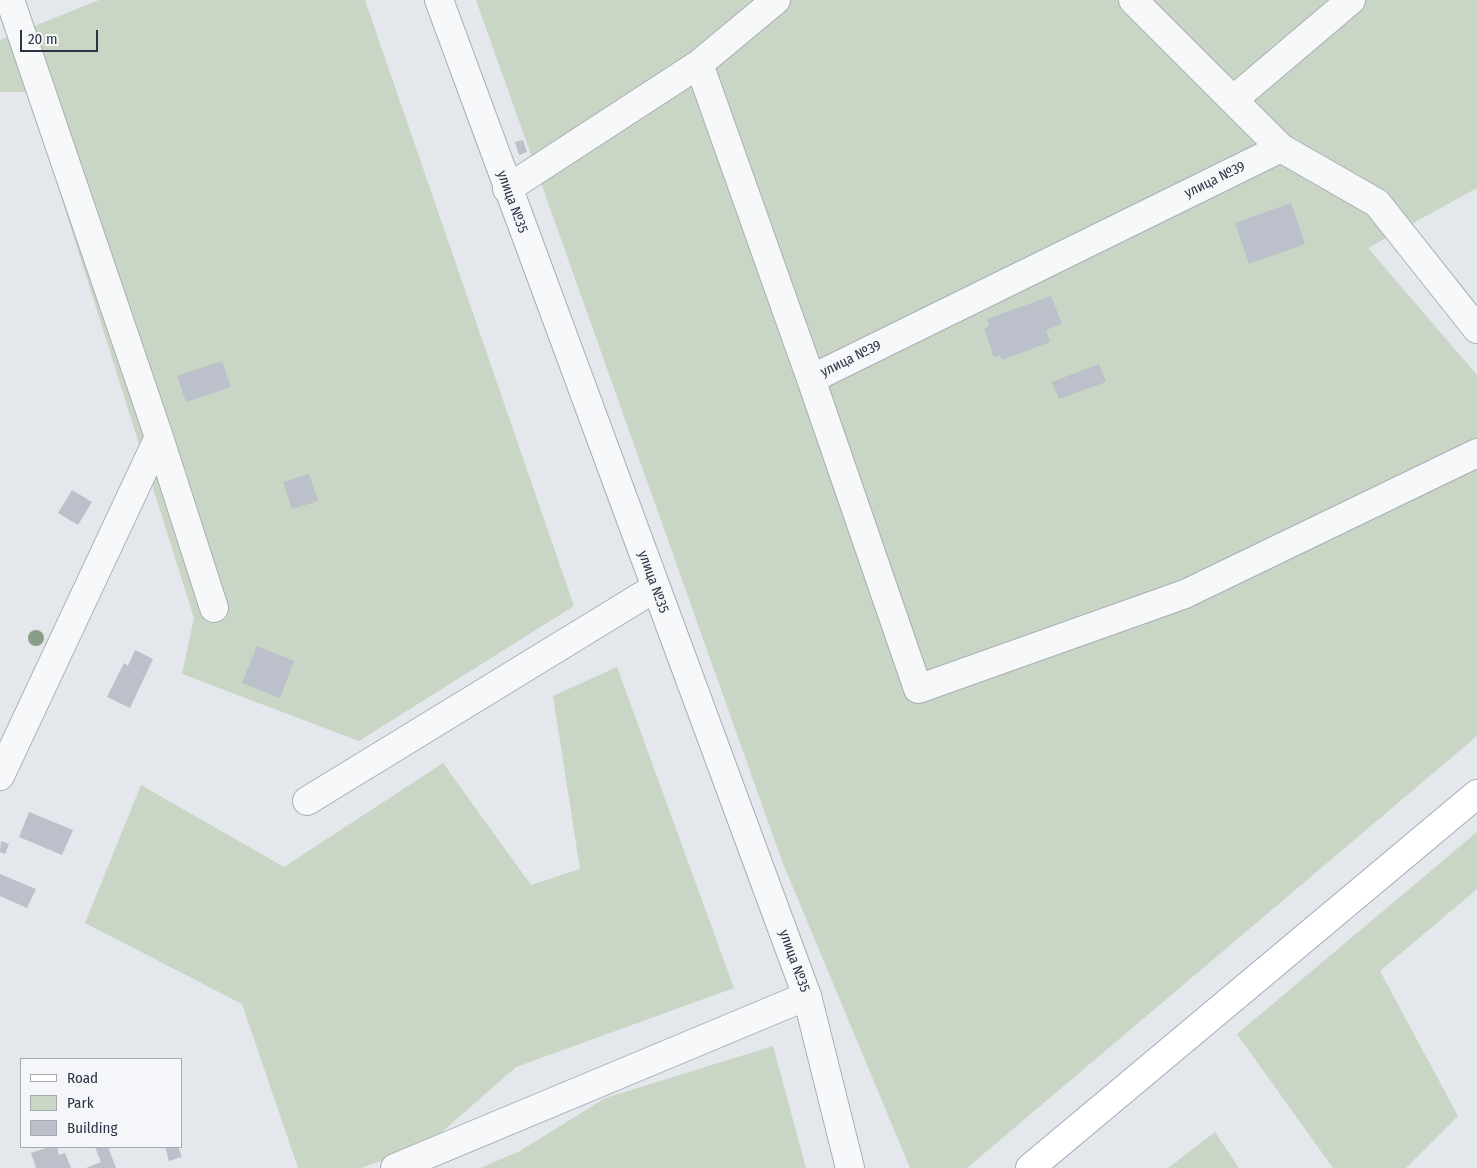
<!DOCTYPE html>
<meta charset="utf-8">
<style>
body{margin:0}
#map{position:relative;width:1477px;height:1168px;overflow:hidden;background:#e4e7ec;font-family:"Fira Sans Condensed",sans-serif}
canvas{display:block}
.legend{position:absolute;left:20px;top:1058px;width:162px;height:90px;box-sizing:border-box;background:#f4f6f9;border:1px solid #a4a8b1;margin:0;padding:6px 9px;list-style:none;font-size:15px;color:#2b3445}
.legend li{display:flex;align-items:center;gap:10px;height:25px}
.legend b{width:25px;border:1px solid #a4a8b1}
.scale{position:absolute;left:20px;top:30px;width:78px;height:22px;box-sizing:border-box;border:2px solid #2b3445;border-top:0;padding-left:6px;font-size:15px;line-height:18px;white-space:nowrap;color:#2b3445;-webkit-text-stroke:4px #f4f6f9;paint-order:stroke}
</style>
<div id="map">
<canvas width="1477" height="1168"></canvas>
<ul class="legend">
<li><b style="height:6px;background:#fff"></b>Road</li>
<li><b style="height:14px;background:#c9d6c5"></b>Park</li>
<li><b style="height:14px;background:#bbc0ca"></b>Building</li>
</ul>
<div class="scale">20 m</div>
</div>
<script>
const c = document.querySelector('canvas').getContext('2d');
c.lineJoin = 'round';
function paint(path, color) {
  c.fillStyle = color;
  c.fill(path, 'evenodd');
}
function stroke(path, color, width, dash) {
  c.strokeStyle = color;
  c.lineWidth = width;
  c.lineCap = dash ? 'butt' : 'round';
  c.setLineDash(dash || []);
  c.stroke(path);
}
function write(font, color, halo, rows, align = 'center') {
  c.font = font + ' "Fira Sans Condensed",sans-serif';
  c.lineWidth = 4;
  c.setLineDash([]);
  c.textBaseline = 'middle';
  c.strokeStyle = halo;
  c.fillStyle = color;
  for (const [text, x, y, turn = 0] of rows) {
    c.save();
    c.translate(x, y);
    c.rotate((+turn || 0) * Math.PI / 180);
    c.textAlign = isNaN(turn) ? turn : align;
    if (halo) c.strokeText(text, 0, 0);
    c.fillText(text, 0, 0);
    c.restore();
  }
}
paint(new Path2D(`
 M 99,0 L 365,0 L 574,606 L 359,741 L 182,674 L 194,618 L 28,92 L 0,92 L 0,40 Z
 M 476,0 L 1477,0 L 1477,188 L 1368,248 L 1477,375 L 1477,736 L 967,1168 L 910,1168 L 782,861 Z
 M 617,667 L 734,988 L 516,1067 L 427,1145 L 361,1168 L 298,1168 L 242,1004 L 85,923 L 141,785 L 284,867 L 443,763 L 531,885 L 580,869 L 553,696 Z
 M 1477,832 L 1477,889 L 1380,971 L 1458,1116 L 1406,1168 L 1333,1168 L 1237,1034 Z
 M 773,1046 L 806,1168 L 480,1168 L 520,1151 L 605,1098 Z
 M 1215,1132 L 1239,1168 L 1168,1168 Z`), '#c9d6c5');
paint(new Path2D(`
 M 523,140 L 527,152 L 519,155 L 515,142 Z
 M 1291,203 L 1305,244 L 1249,264 L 1235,223 Z
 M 1051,296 L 1062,324 L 1046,330 L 1050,342 L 1002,360 L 1000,355 L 994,357 L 984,329 L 989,326 L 987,319 Z
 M 222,361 L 231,387 L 186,402 L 177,376 Z
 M 1099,364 L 1106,382 L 1059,399 L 1052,382 Z
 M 309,474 L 318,501 L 292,509 L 283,482 Z
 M 72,490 L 92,502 L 78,525 L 58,513 Z
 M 257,646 L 294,661 L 280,698 L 242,683 Z
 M 135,650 L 153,659 L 130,708 L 107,697 L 124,663 L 128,666 Z
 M 29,812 L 73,830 L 62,855 L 19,837 Z
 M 1,841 L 9,844 L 5,854 L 0,852 Z
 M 0,874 L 36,889 L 27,908 L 0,896 Z
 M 49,1147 L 57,1147 L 59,1155 L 65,1153 L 71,1168 L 36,1168 L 31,1153 Z
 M 95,1147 L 108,1147 L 116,1168 L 86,1168 L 101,1162 Z
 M 165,1147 L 178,1147 L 182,1157 L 169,1161 Z`), '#bbc0ca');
const minor = new Path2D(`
 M 10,0 L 159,437
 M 439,0 L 807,996 L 850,1168
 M 776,0 L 699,64 L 811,379 L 1281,148
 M 1133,0 L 1281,148 L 1377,203 L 1477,329
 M 1233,100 L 1351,0
 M 507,189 L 699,64
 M 811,379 L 918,689 L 1185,594 L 1477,453
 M 0,776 L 159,437 L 214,608
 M 307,801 L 655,588
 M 395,1168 L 807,996`);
const major = new Path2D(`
 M 1030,1168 L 1477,794`);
stroke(minor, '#a9aeb7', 30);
stroke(major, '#a3abb8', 30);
stroke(minor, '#f7f8fa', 28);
stroke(major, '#fff', 28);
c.fillStyle = '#899d89';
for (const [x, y] of [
 [36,638]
]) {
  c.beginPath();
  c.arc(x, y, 8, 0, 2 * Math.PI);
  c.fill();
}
write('14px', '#2b3445', '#f4f6f9', [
 ["улица №39",1215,180,-26],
 ["улица №35",512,202,70],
 ["улица №39",851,359,-26],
 ["улица №35",653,582,70],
 ["улица №35",794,961,70]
]);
</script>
